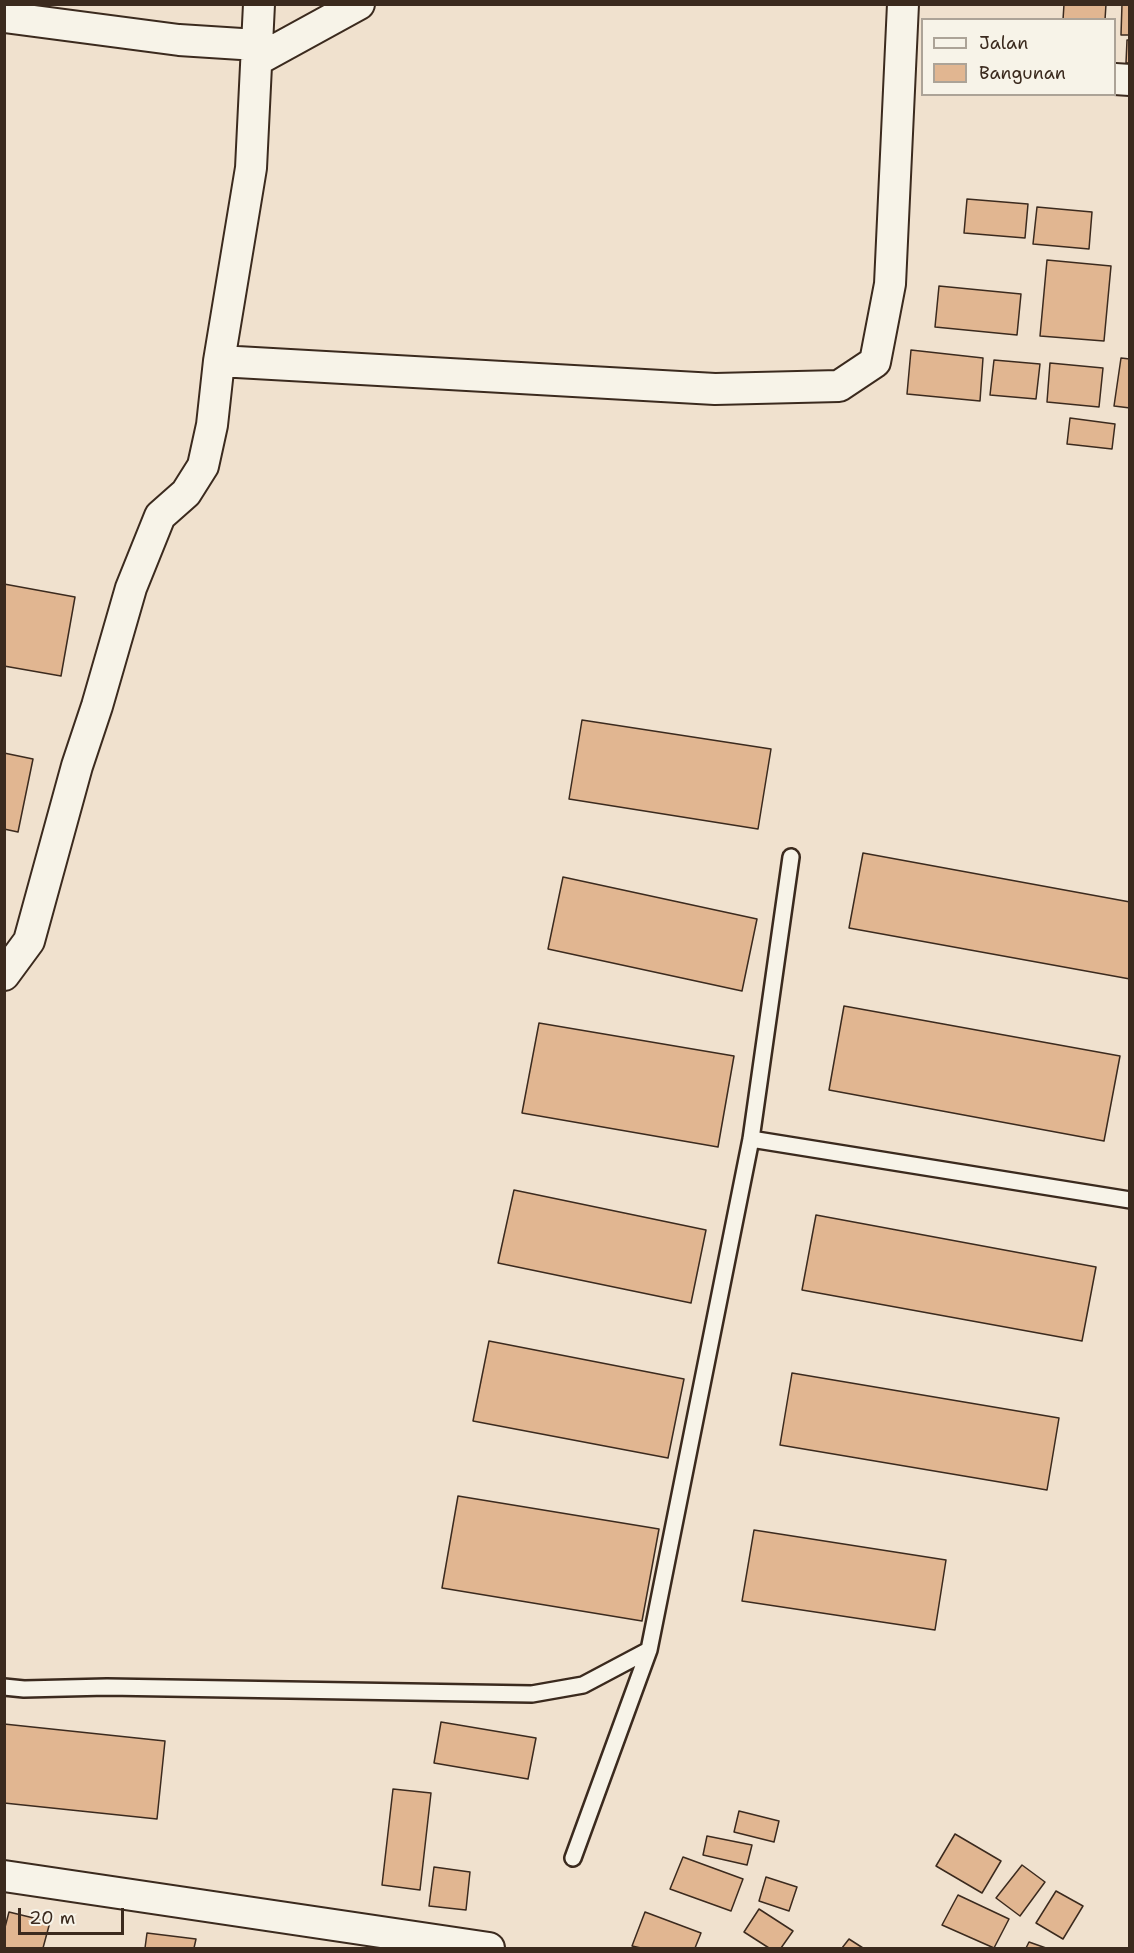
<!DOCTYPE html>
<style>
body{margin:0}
#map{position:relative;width:1134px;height:1953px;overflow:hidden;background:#f0e1ce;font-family:"Shantell Sans",sans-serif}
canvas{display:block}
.frame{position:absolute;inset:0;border:6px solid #3b2a1e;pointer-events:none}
.legend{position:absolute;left:921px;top:18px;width:195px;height:78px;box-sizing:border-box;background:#f7f3e8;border:2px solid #aca397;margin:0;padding:8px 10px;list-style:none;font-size:18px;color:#3b2a1e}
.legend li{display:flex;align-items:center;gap:12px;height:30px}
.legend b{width:30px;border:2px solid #aca397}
.scale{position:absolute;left:18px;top:1908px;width:106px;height:27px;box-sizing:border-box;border:3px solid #3b2a1e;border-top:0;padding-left:8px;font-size:18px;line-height:21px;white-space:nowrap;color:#3b2a1e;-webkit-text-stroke:4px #f7f3e8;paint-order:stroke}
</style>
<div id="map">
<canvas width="1134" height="1953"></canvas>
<div class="frame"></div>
<ul class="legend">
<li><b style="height:8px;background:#f7f3e8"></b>Jalan</li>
<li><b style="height:16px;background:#e1b691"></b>Bangunan</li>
</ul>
<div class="scale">20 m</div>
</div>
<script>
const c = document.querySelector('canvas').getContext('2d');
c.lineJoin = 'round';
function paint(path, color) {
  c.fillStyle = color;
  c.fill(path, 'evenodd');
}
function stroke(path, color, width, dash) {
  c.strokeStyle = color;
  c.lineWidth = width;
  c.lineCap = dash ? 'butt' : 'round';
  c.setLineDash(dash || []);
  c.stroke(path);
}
const building = new Path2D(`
 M 1064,4 L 1106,4 L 1105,20 L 1063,20 Z
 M 1122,4 L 1130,4 L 1130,35 L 1121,35 Z
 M 1127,40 L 1130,40 L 1130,63 L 1126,63 Z
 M 967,199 L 1028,204 L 1025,238 L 964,233 Z
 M 1037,207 L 1092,212 L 1089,249 L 1033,244 Z
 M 1047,260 L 1111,266 L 1104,341 L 1040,336 Z
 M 939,286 L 1021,294 L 1017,335 L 935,327 Z
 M 911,350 L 983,358 L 980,401 L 907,394 Z
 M 1121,358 L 1130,359 L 1130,408 L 1114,406 Z
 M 994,360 L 1040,364 L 1036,399 L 990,395 Z
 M 1050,363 L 1103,368 L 1099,407 L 1047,402 Z
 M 1070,418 L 1115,424 L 1112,449 L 1067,444 Z
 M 4,584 L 75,597 L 61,676 L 4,666 Z
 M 582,720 L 771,749 L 758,829 L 569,799 Z
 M 4,753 L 33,759 L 18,832 L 4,829 Z
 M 863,853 L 1130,902 L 1130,979 L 849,928 Z
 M 563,877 L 757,919 L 742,991 L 548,949 Z
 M 844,1006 L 1120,1056 L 1104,1141 L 829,1090 Z
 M 539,1023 L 734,1056 L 718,1147 L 522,1113 Z
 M 514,1190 L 706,1230 L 691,1303 L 498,1263 Z
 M 816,1215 L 1096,1267 L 1082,1341 L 802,1290 Z
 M 489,1341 L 684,1379 L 668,1458 L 473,1421 Z
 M 792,1373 L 1059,1418 L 1047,1490 L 780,1445 Z
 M 458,1496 L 659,1529 L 642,1621 L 442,1588 Z
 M 754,1530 L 946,1560 L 935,1630 L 742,1601 Z
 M 441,1722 L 536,1738 L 528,1779 L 434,1763 Z
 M 4,1724 L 165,1741 L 157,1819 L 4,1803 Z
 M 393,1789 L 431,1793 L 420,1890 L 382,1885 Z
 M 739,1811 L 779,1821 L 774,1842 L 734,1832 Z
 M 955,1834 L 1001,1861 L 982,1893 L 936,1866 Z
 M 707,1836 L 752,1845 L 747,1865 L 703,1855 Z
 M 683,1857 L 743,1879 L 731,1911 L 670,1889 Z
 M 1022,1865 L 1045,1882 L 1020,1916 L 996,1898 Z
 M 434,1867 L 470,1872 L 466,1910 L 429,1906 Z
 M 766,1877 L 797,1887 L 789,1911 L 759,1901 Z
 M 1056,1891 L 1083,1906 L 1063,1939 L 1036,1923 Z
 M 958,1895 L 1009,1919 L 994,1948 L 942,1925 Z
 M 759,1909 L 793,1931 L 781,1948 L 769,1948 L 744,1932 Z
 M 9,1912 L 50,1922 L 43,1948 L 4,1948 L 4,1931 Z
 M 645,1912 L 701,1933 L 695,1948 L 641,1948 L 632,1946 Z
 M 147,1933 L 196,1939 L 194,1948 L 145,1948 Z
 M 849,1939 L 863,1948 L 842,1948 Z
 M 1029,1942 L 1046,1948 L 1026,1948 Z`);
paint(building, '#e1b691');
stroke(building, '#3b2a1e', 1.5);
const service = new Path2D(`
 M 751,1139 L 1130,1200
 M 4,1687 L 24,1689 L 107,1687 L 532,1694 L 583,1685 L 649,1650
 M 573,1858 L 649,1650 L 751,1139 L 791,857`);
const minor = new Path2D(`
 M 4,17 L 179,40 L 257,45
 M 257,60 L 359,4
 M 1115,79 L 1130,80
 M 219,361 L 715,389 L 839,386 L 875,362 L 890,284 L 903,4
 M 4,975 L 29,941 L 77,766 L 97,706 L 131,588 L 160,516 L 186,493 L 203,466 L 212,425 L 219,361 L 251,168 L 259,4
 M 4,1876 L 489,1948`);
stroke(service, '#3b2a1e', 20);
stroke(minor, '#3b2a1e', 34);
stroke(service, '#f7f3e8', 15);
stroke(minor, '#f7f3e8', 30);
</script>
